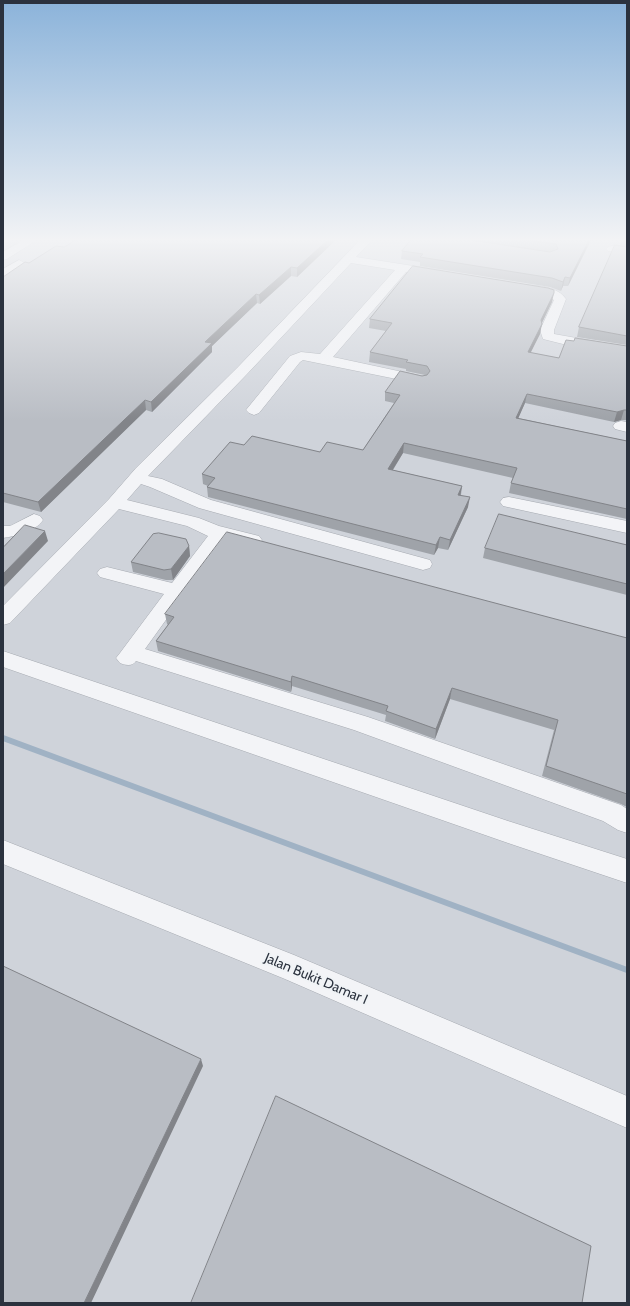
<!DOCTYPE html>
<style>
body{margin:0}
#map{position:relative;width:630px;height:1306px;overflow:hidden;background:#e1e4e8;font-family:Cabin,sans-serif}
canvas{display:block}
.frame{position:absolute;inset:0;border:4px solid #2b323e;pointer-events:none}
</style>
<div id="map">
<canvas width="630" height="1306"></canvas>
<div class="frame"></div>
</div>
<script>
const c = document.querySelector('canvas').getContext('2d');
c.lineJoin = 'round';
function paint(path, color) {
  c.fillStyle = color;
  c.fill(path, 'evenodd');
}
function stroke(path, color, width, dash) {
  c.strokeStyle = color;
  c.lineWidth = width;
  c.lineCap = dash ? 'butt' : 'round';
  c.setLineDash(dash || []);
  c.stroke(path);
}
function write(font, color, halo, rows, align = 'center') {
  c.font = font + ' Cabin,sans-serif';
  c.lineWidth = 4;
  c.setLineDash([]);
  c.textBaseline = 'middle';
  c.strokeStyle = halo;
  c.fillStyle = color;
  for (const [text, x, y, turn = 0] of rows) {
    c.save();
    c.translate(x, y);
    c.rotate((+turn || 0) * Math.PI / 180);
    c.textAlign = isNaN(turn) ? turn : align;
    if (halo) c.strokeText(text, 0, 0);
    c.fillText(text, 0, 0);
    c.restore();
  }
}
paint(new Path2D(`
 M 3,238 L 627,238 L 627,1303 L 3,1303 Z`), '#cfd3da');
stroke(new Path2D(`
 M 3,738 L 627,970`), '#a0b2c4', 6);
const minor = new Path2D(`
 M 27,238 L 40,238 L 7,259 L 3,260 L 3,252 Z
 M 362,238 L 374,238 L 356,257 L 439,270 L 443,271 L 445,274 L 443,277 L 439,278 L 406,272 L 333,357 L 426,377 L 428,380 L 426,383 L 421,384 L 303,360 L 300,362 L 259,413 L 254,415 L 249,413 L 246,410 L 290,356 L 301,352 L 320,354 L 395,270 L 351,263 L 248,373 L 148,476 L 162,479 L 211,500 L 430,560 L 432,564 L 430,568 L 423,570 L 416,568 L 199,508 L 150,487 L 141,484 L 127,500 L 199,518 L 219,526 L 259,536 L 262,540 L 259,544 L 253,546 L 224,539 L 145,649 L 368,717 L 621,805 L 627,809 L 627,833 L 618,830 L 603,821 L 354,730 L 136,661 C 132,667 125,665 120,663 L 116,658 L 120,653 L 164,594 L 100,577 L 97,573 L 100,569 L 107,567 L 172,583 L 208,536 L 187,526 L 119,509 L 10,623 L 3,625 L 3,606 L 109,499 L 136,468 L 238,367 Z
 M 612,246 L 627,248 L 627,254 L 608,251 L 606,249 L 608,247 Z
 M 19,260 L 23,262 L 25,264 L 23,266 L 3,278 L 3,269 Z
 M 527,285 C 541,286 558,287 566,299 L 554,330 L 554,334 L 627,347 L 627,355 L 563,344 L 543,339 L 540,330 L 554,300 L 545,295 L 523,292 L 521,289 L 523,286 Z
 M 621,421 L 627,422 L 627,432 L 615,429 L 613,426 L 615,423 Z
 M 509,497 L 627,521 L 627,533 L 503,506 L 500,502 L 503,498 Z
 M 34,514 L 40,516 L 43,520 C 35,532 16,536 3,538 L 3,526 L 10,526 Z
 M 3,651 L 508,821 L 627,859 L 627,883 L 508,843 L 3,667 Z
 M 3,840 L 294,955 L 627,1096 L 627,1128 L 285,979 L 3,864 Z`);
stroke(minor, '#a7abb2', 1);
paint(minor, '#f3f4f7');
paint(new Path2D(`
 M 338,238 L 297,277 L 291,276 L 260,304 L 257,303 L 212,346 L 212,352 L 152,412 L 146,410 L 41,512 L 3,502 L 3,277 L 29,263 L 64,247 Z
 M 460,238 L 592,238 L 568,286 L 563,286 L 561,291 L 550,287 L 420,266 L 420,262 L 401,259 L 402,251 L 506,245 Z
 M 622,238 L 627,238 L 627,345 L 577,337 L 579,327 L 620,246 Z
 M 552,302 L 541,324 L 540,334 L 530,353 L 559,358 L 574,341 L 627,346 L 627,420 L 621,420 L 614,422 L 525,403 L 518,418 L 627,441 L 627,519 L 509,493 L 511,483 L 513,478 L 403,453 L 393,470 L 462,486 L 461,495 L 468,507 L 448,550 L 438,548 L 434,555 L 208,497 L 207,487 L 208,486 L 203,484 L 202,474 L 244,445 L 320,452 L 363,450 L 394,403 L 385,401 L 385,392 L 422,376 L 425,375 L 406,371 L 406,369 L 369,362 L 370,352 L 386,331 L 369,328 L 370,319 Z
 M 627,545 L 627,595 L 483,558 L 485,548 Z
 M 189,546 L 190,556 L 173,580 L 166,580 L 133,572 L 131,562 Z
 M 165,614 L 627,638 L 627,807 L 621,804 L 542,776 L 554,730 L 450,699 L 435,739 L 385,721 L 386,715 L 292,686 L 291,692 L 158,651 L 156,641 L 168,625 L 167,624 Z`), '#9fa3a9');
paint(new Path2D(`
 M 330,238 L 338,238 L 297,277 L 297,268 Z
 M 590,238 L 592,238 L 568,286 L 570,278 Z
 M 291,267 L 291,276 L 260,304 L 259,295 Z
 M 565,277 L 563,286 L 561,291 L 563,282 Z
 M 554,293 L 552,302 L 539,329 L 541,320 Z
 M 256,294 L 257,303 L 212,346 L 212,352 L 152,412 L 151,402 L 205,342 Z
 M 542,324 L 540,334 L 526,362 L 528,352 Z
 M 527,394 L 525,403 L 514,428 L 516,418 Z
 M 145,400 L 146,410 L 41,512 L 38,502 Z
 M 624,410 L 621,420 L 614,422 L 617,412 Z
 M 404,443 L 403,453 L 387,479 L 388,469 Z
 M 462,486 L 460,497 L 458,495 Z
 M 470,497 L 468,507 L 448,550 L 450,540 Z
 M 45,531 L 48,541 L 3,588 L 3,574 Z
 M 440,537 L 438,548 L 434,555 L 436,545 Z
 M 189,546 L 190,556 L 173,580 L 171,569 Z
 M 292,676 L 292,686 L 291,692 L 291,682 Z
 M 452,688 L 450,699 L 435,739 L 436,729 Z
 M 201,1059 L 203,1066 L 91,1303 L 84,1303 Z`), '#828489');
const building = new Path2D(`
 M 79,238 L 330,238 L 297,268 L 291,267 L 259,295 L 256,294 L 205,342 L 212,343 L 151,402 L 145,400 L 38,502 L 3,493 L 3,277 L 25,262 L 29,263 L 56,246 L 64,247 Z
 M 413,238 L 458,238 L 550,252 L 558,249 L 556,244 L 513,238 L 590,238 L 570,278 L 565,277 L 563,282 L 552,278 L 420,257 L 423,254 L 402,251 Z
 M 615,245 L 627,247 L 627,336 L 579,327 Z
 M 413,266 L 548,288 L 554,290 L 554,293 L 541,320 L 542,324 L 528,352 L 559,358 L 566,340 L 574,341 L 575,338 L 627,346 L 627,410 L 624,410 L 617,412 L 527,394 L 516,418 L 627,441 L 627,509 L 511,483 L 517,468 L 404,443 L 388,469 L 462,486 L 458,495 L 470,497 L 450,540 L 440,537 L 436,545 L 207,487 L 215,478 L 202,474 L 230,442 L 244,445 L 252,436 L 320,452 L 327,442 L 363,450 L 400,395 L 385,392 L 400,371 L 422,376 L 427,375 L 430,371 L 427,366 L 406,362 L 408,360 L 370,352 L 392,323 L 370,319 Z
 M 499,514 L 627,545 L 627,584 L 485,548 Z
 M 25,525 L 45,531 L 3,574 L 3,545 L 4,546 Z
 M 227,532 L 627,638 L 627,794 L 546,766 L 558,720 L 452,688 L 436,729 L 386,711 L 388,706 L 292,676 L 291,682 L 156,641 L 174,617 L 165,614 Z
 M 159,533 L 186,539 L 189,546 L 171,569 L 164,570 L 131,562 L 153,534 Z
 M 3,966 L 201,1059 L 84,1303 L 3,1303 Z
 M 276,1096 L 591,1246 L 582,1303 L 191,1303 Z`);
paint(building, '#b9bdc4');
stroke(building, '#828489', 1);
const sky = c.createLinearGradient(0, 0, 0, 421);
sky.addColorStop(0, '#8bb3da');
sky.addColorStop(0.57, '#f2f3f5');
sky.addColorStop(1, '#f2f3f500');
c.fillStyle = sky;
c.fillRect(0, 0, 630, 421);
write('14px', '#2b323e', '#f0f3f6', [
 ["Jalan Bukit Damar I",316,979,23]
]);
</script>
